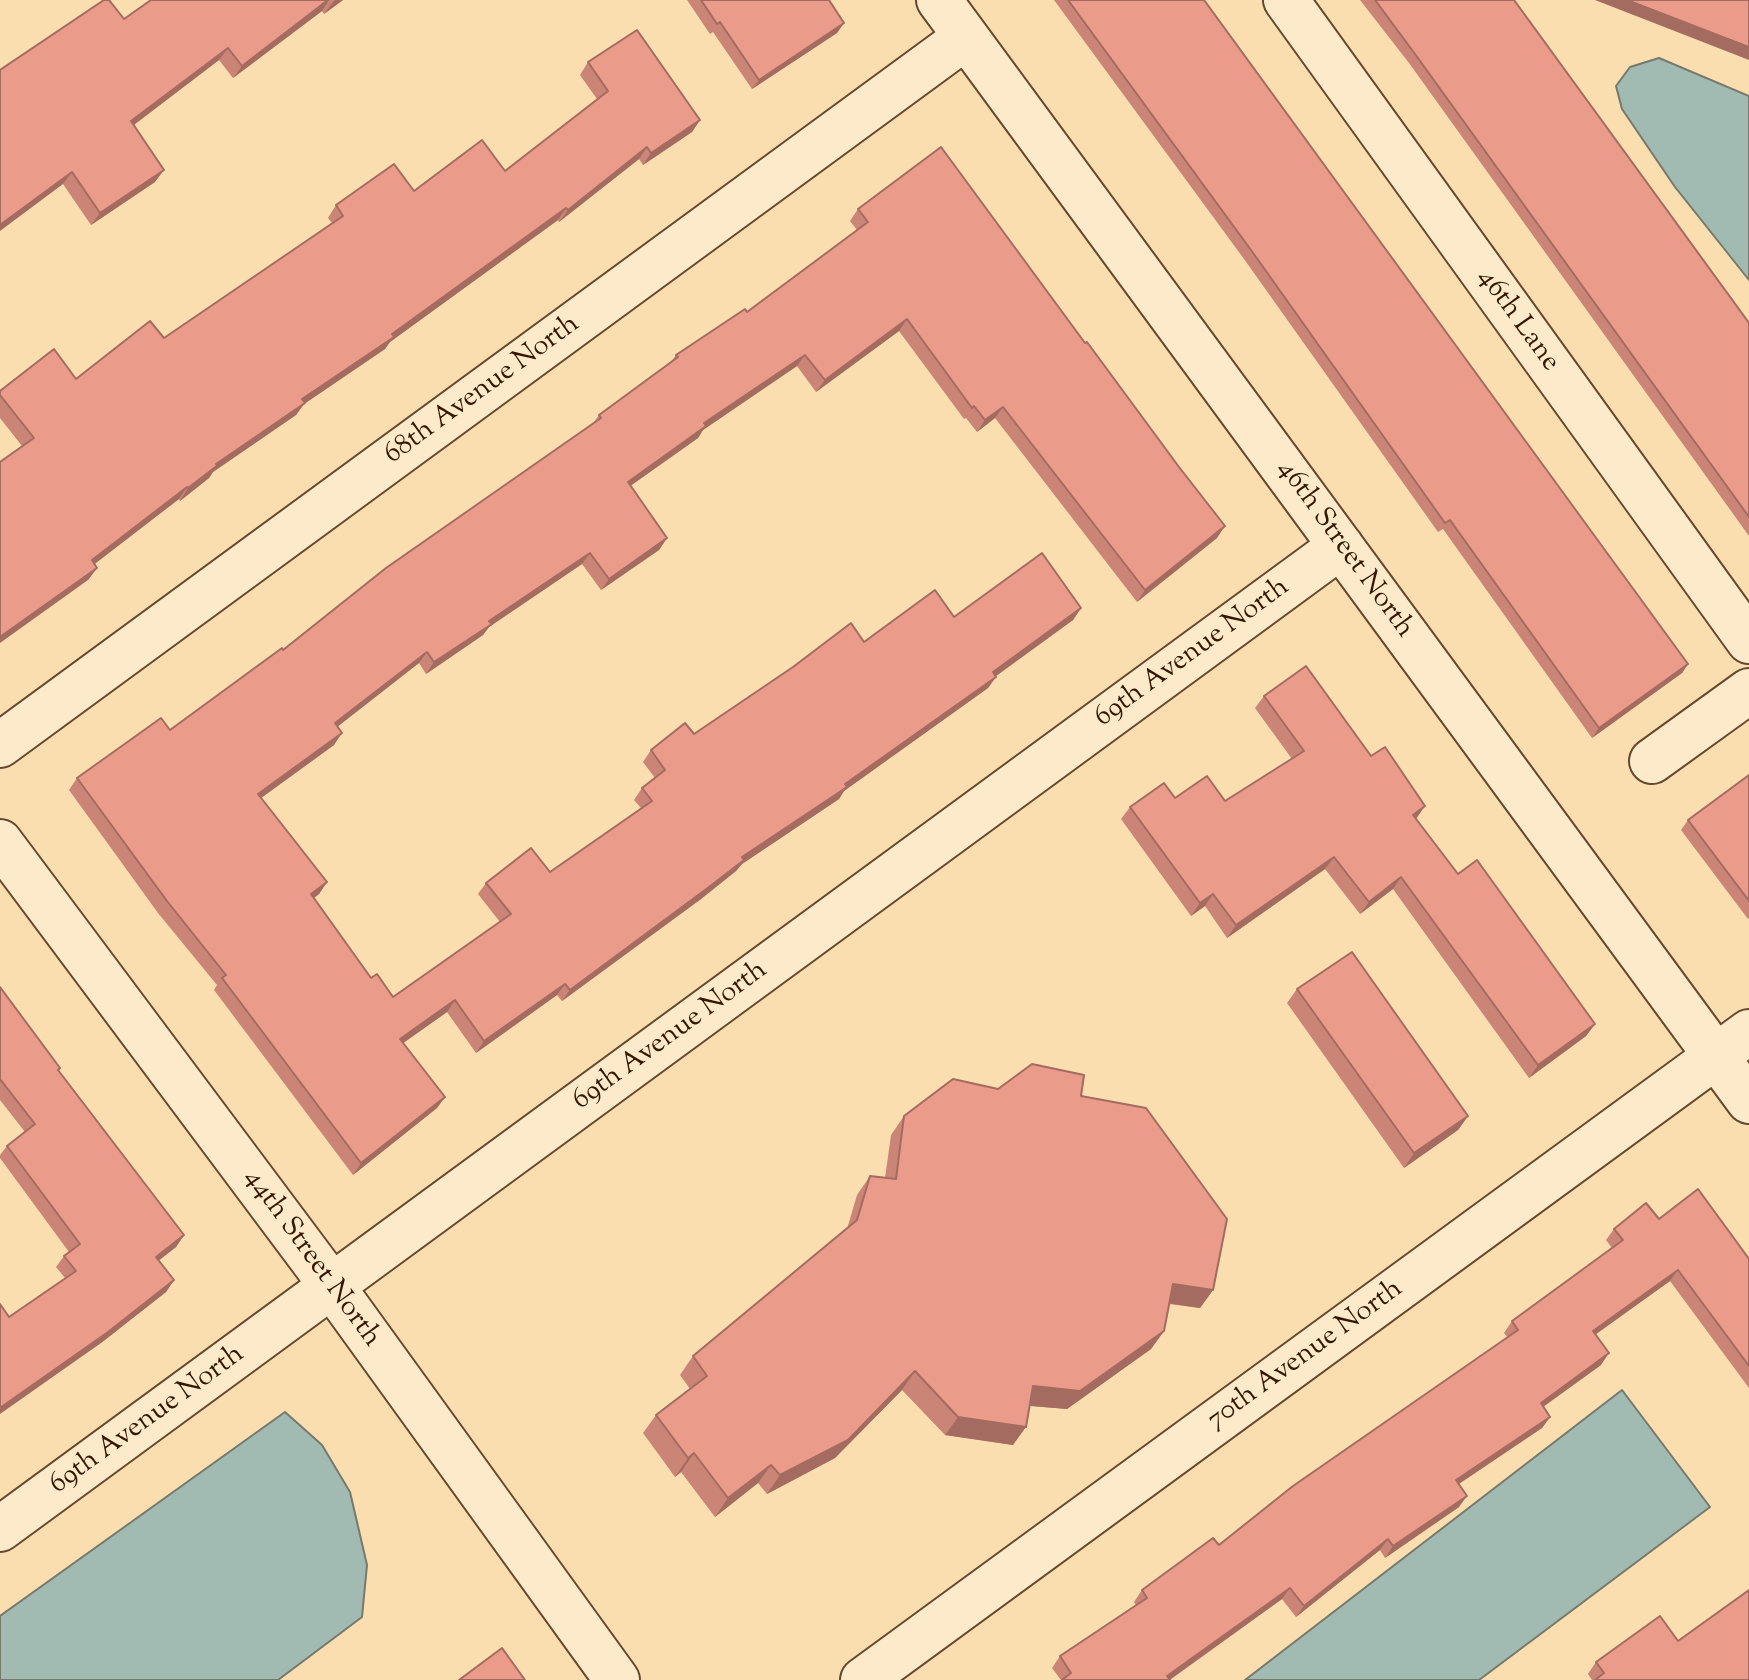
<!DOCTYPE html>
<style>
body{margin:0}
canvas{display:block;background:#fadeaf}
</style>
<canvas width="1749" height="1680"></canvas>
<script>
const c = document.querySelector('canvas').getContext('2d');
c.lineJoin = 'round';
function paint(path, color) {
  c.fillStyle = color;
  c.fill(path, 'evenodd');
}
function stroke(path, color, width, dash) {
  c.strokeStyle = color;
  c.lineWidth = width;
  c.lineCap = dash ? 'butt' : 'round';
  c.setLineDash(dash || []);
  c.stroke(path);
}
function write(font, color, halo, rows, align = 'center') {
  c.font = font + ' "Sorts Mill Goudy",serif';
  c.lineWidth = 6;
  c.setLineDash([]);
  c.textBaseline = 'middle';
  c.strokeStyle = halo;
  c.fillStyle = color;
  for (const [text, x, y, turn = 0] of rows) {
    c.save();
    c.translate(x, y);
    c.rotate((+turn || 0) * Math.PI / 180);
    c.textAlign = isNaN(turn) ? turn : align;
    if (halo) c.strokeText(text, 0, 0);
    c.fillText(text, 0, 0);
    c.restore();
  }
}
const water = new Path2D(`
 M 1659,58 L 1749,96 L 1749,280 L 1675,187 L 1622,109 L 1616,86 L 1630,67 Z
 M 1622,1390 L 1710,1507 L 1479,1680 L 1245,1680 Z
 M 285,1412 L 322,1445 L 350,1492 L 367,1565 L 362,1617 L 278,1680 L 0,1680 L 0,1616 Z`);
paint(water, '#a1bbb3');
stroke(water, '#76796c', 2);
const minor = new Path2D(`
 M 939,0 L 1749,1101
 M 1286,0 L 1749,641
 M 0,745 L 966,37
 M 1652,761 L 1749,691
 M 0,842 L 332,1286 L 617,1680
 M 0,1529 L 1341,546
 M 863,1680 L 1749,1032`);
stroke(minor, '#66482c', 48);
stroke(minor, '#fceacb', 44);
paint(new Path2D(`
 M 151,0 L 343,0 L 324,14 L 322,11 L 233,78 L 219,60 L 134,125 L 155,182 L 91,225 L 63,184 L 124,19 Z
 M 687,0 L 829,0 L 844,23 L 837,33 L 752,89 L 713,32 L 710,34 Z
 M 1054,0 L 1204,0 L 1688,664 L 1682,673 L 1592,738 L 1443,529 L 1438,532 L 1244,259 Z
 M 1360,0 L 1514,0 L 1749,323 L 1749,536 L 1409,63 Z
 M 588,62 L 700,120 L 692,132 L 643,165 L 639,159 L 559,222 L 558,220 L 390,342 L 385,349 L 304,404 L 296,415 L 213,472 L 209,478 L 180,501 L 179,499 L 94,564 L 97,568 L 88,580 L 22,446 L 0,418 L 0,391 L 76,379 L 164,338 L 332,223 L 328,218 L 336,205 L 414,191 L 505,171 L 597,99 L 580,75 Z
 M 858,209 L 1217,538 L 1137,602 L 995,418 L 977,432 L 966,418 L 964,419 L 899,331 L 816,392 L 797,366 L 703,430 L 698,438 L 630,486 L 667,538 L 659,550 L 601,590 L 582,564 L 489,627 L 483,635 L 426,674 L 419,663 L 337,726 L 334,745 L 261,798 L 327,882 L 319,894 L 314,898 L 371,978 L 393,997 L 500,922 L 478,894 L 486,883 L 550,872 L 641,808 L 634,800 L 642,788 L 655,778 L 643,762 L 651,750 L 694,734 L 864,642 L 954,617 L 1081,608 L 1073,620 L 996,676 L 988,688 L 844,791 L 839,799 L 742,864 L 736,871 L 701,899 L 562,1001 L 557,995 L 476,1053 L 447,1012 L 403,1043 L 445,1097 L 437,1108 L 353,1175 L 214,990 L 217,985 L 158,913 L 69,790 L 77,778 L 170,730 L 283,650 L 592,425 L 599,415 L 671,362 L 676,355 L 747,312 L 857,230 L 850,221 Z
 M 1264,696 L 1416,819 L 1458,874 L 1595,1024 L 1586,1036 L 1529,1078 L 1393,889 L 1360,914 L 1325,869 L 1227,938 L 1205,906 L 1191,916 L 1121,819 L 1130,807 L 1175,798 L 1225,801 L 1292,759 L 1255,708 Z
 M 1749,775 L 1749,918 L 1748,919 L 1681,830 L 1688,820 Z
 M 0,987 L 59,1071 L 184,1235 L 176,1247 L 158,1261 L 174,1280 L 166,1292 L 101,1343 L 9,1317 L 65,1278 L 56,1267 L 64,1256 L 69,1252 L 0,1158 L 0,1155 L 7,1146 L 25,1132 L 0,1100 Z
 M 1297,989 L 1468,1116 L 1458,1130 L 1404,1168 L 1287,1003 Z
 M 998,1089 L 1081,1096 L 1213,1290 L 1200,1308 L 1169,1304 L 1164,1331 L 1151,1349 L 1067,1409 L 1030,1406 L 1013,1445 L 945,1435 L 902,1390 L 835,1458 L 767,1494 L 758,1483 L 715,1517 L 681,1472 L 675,1477 L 643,1433 L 656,1415 L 690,1389 L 680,1375 L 693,1356 L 847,1229 L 857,1195 L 870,1176 L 885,1178 L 891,1135 L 904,1116 Z
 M 1659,1219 L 1749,1259 L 1749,1388 L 1670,1281 L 1596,1334 L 1601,1365 L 1543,1407 L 1550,1417 L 1542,1428 L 1459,1484 L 1459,1507 L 1385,1558 L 1380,1550 L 1296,1617 L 1282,1599 L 1170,1680 L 1061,1680 L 1052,1668 L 1060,1656 L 1136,1605 L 1134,1602 L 1142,1590 L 1219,1545 L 1508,1338 L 1504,1333 L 1512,1321 L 1612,1248 L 1606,1240 L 1614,1229 Z
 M 1678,1641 L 1749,1680 L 1592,1680 L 1588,1674 L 1596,1662 Z`), '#ca8576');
paint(new Path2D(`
 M 329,0 L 322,11 L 233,78 L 242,66 Z
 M 335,0 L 343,0 L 324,14 L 333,2 Z
 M 1595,0 L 1627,0 L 1749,47 L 1749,60 Z
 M 844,23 L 837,33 L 752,89 L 759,80 Z
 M 228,48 L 219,60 L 123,133 L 131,121 Z
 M 700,120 L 692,132 L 643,165 L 651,153 Z
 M 647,147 L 639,159 L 559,222 L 568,210 Z
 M 164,170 L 155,182 L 91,225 L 100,213 Z
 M 72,172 L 63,184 L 0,231 L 0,225 Z
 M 566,208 L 558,220 L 390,342 L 385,349 L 304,404 L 296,415 L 213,472 L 209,478 L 180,501 L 188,488 L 216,464 L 302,399 Z
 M 907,319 L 899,331 L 816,392 L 825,380 Z
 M 805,355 L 797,366 L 703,430 L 698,438 L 619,494 L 628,482 L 704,423 Z
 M 1003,407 L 995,418 L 977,432 L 985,420 Z
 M 187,487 L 179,499 L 83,573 L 92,560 Z
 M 1225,526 L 1217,538 L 1137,602 L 1145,590 Z
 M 667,538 L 659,550 L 601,590 L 609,579 Z
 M 590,553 L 582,564 L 489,627 L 483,635 L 426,674 L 434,662 L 489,621 Z
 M 97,568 L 88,580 L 0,643 L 0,637 Z
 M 1081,608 L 1073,620 L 985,684 L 993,672 Z
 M 427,652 L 419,663 L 327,735 L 335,723 Z
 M 1688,664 L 1682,673 L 1592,738 L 1599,728 Z
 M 996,677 L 988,688 L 844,791 L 839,799 L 742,864 L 736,871 L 701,899 L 562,1001 L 570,990 L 742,857 Z
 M 342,733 L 334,745 L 250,806 L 258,794 Z
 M 1425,806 L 1416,819 L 1413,815 Z
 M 1334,857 L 1325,869 L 1227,938 L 1236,925 Z
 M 1401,877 L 1393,889 L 1360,914 L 1369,902 Z
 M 327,882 L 319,894 L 303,906 L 311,894 Z
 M 1213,894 L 1205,906 L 1191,916 L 1200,903 Z
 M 565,984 L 557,995 L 476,1053 L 484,1041 Z
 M 455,1000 L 447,1012 L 392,1051 L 400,1039 Z
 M 1595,1024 L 1586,1036 L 1529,1078 L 1538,1065 Z
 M 445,1097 L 437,1108 L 353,1175 L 361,1163 Z
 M 1468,1116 L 1458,1130 L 1404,1168 L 1414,1153 Z
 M 184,1235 L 176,1247 L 148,1269 L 156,1257 Z
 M 1678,1270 L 1670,1281 L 1585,1342 L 1593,1331 Z
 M 174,1280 L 166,1292 L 101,1343 L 0,1414 L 0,1408 Z
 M 1173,1284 L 1213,1290 L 1200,1308 L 1160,1302 Z
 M 1164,1331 L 1151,1349 L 1067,1409 L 1020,1405 L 1033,1386 Z
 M 1609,1353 L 1601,1365 L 1533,1414 L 1541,1403 Z
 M 915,1371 L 902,1390 L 835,1458 L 767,1494 L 780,1475 Z
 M 958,1417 L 1026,1427 L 1013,1445 L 945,1435 Z
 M 1550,1417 L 1542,1428 L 1448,1491 L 1456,1480 Z
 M 694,1453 L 681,1472 L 675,1477 L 688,1458 Z
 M 771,1465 L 758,1483 L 715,1517 L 728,1498 Z
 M 1467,1496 L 1459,1507 L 1385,1558 L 1393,1546 Z
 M 1388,1539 L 1380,1550 L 1296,1617 L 1304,1606 Z
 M 1290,1588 L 1282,1599 L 1169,1680 L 1167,1676 Z`), '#a46c60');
const building = new Path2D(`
 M 104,0 L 109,0 L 124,19 L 151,0 L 328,0 L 242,66 L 228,48 L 131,121 L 164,170 L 100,213 L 72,172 L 0,225 L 0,70 Z
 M 701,0 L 829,0 L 844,23 L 759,80 L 720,22 L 717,24 Z
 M 1068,0 L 1204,0 L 1688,664 L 1599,728 L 1450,520 L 1445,523 L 1251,250 Z
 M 1375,0 L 1514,0 L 1749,323 L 1749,517 L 1415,54 Z
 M 1627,0 L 1749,0 L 1749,47 Z
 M 637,30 L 700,120 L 651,153 L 647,147 L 568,210 L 566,208 L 392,334 L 394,337 L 302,399 L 305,403 L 216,464 L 218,465 L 188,488 L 187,487 L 92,560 L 97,568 L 0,637 L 0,462 L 34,438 L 0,395 L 0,391 L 54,349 L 76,379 L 150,321 L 164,338 L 343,216 L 336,205 L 394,164 L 414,191 L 482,140 L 505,171 L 608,91 L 588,62 Z
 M 941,147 L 1085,343 L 1087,342 L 1179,467 L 1225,526 L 1145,590 L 1003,407 L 985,420 L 974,406 L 972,408 L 907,319 L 825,380 L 805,355 L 704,423 L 706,426 L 628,482 L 667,538 L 609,579 L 590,553 L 489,621 L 492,624 L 434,662 L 427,652 L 335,723 L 342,733 L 258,794 L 327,882 L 311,894 L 371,978 L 377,974 L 393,997 L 511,914 L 486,883 L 531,848 L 550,872 L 652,801 L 642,788 L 665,770 L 651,750 L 685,723 L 694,734 L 793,667 L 851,623 L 864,642 L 935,590 L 954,617 L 1042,553 L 1081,608 L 993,672 L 996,677 L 845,784 L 847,787 L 742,857 L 744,860 L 709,887 L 570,990 L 565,984 L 484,1041 L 455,1000 L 400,1039 L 445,1097 L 361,1163 L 222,978 L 226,975 L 167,901 L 77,778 L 161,718 L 170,730 L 282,648 L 283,650 L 386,568 L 601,418 L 599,415 L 678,357 L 676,355 L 745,309 L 747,312 L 868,222 L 858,209 Z
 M 1306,666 L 1371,756 L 1385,747 L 1425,806 L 1413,815 L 1458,874 L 1477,860 L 1595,1024 L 1538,1065 L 1401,877 L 1369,902 L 1334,857 L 1236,925 L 1213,894 L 1200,903 L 1130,807 L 1164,783 L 1175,798 L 1207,776 L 1225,801 L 1304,751 L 1264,696 Z
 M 1749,775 L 1749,901 L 1688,820 Z
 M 1352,952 L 1468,1116 L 1414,1153 L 1297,989 Z
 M 0,987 L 60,1068 L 58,1070 L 184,1235 L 156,1257 L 174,1280 L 108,1332 L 0,1408 L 0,1304 L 9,1317 L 76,1271 L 64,1256 L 80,1244 L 7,1146 L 35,1124 L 0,1079 Z
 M 1032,1064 L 1084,1075 L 1081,1096 L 1146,1108 L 1227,1219 L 1213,1290 L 1173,1284 L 1164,1331 L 1080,1391 L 1033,1386 L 1026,1427 L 958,1417 L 915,1371 L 848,1440 L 780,1475 L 771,1465 L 728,1498 L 694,1453 L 688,1458 L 656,1415 L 707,1376 L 693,1356 L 857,1220 L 870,1176 L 896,1179 L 904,1116 L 953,1079 L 998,1089 Z
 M 1698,1189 L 1749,1259 L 1749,1366 L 1678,1270 L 1593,1331 L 1609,1353 L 1541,1403 L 1550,1417 L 1456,1480 L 1467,1496 L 1393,1546 L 1388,1539 L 1304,1606 L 1290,1588 L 1167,1676 L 1170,1680 L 1062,1680 L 1071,1673 L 1060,1656 L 1147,1598 L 1142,1590 L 1213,1538 L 1219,1545 L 1293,1486 L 1518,1330 L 1512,1321 L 1623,1240 L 1614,1229 L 1646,1203 L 1659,1219 Z
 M 1749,1590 L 1749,1680 L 1595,1680 L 1604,1673 L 1596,1662 L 1660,1616 L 1678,1641 Z
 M 502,1648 L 525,1680 L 459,1680 Z`);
paint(building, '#eb9b89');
stroke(building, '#a46c60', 2);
write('28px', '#351601', '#fceacb', [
 ["46th Lane",1517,321,54],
 ["68th Avenue North",483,391,-36],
 ["46th Street North",1344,550,54],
 ["69th Avenue North",1193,654,-36],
 ["69th Avenue North",671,1037,-36],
 ["44th Street North",311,1259,54],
 ["70th Avenue North",1306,1356,-36],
 ["69th Avenue North",148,1421,-36]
]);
</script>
